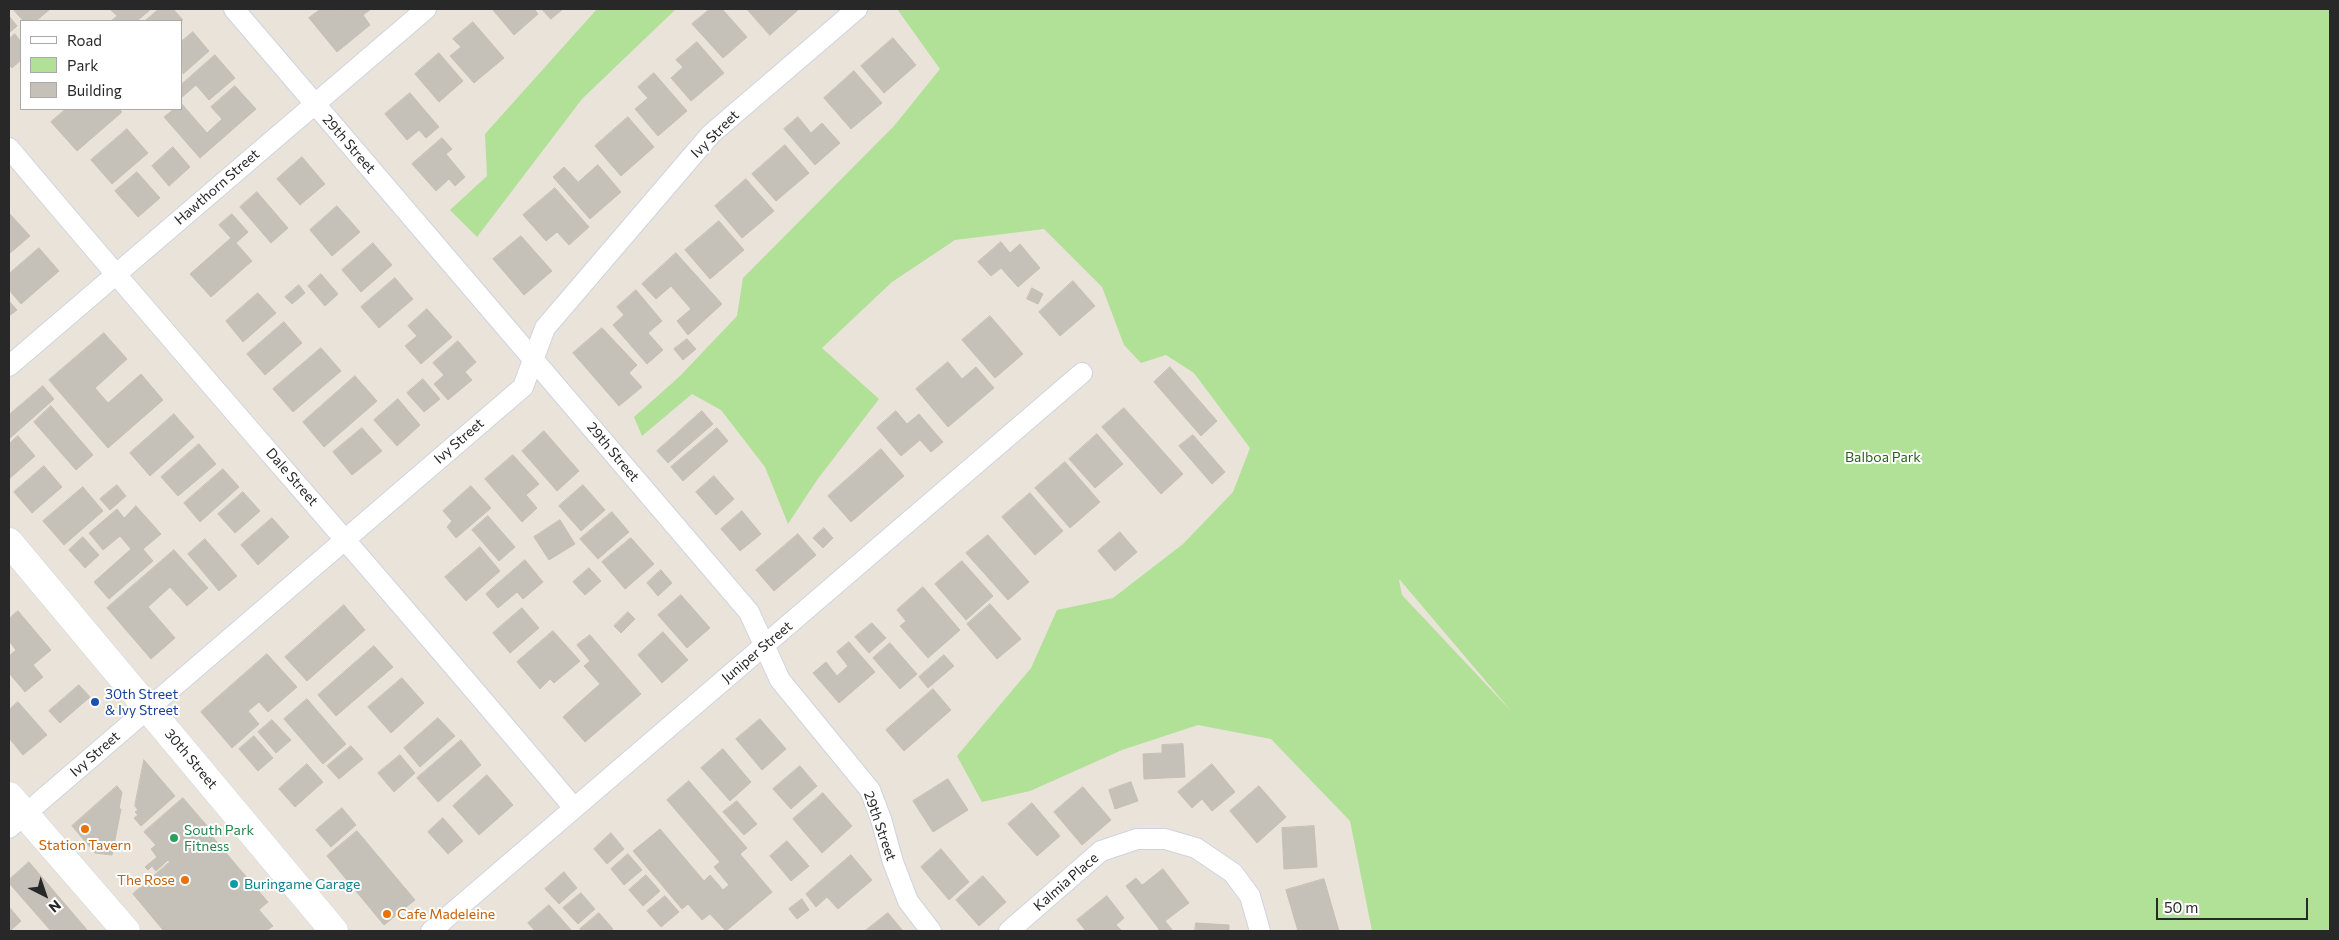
<!DOCTYPE html>
<style>
body{margin:0}
#map{position:relative;width:2339px;height:940px;overflow:hidden;background:#eae3da;font-family:Commissioner,sans-serif}
canvas{display:block}
.frame{position:absolute;inset:0;border:10px solid #282828;pointer-events:none}
.legend{position:absolute;left:20px;top:20px;width:162px;height:90px;box-sizing:border-box;background:#fff;border:1px solid #a9a9a9;margin:0;padding:6px 9px;list-style:none;font-size:15px;color:#282828}
.legend li{display:flex;align-items:center;gap:10px;height:25px}
.legend b{width:25px;border:1px solid #a9a9a9}
.north{position:absolute;left:20px;top:870px;width:50px;height:50px;-webkit-text-stroke:4px #fff;paint-order:stroke;rotate:139deg;font-size:14px;font-weight:700;line-height:20px;text-align:center;color:#282828}
.north::after{content:'';display:block;margin:auto;width:18px;height:22px;background:#282828;clip-path:polygon(50% 0,100% 100%,50% 72%,0 100%)}
.scale{position:absolute;left:2156px;top:898px;width:152px;height:22px;box-sizing:border-box;border:2px solid #282828;border-top:0;padding-left:6px;font-size:15px;line-height:18px;white-space:nowrap;color:#282828;-webkit-text-stroke:4px #fff;paint-order:stroke}
</style>
<div id="map">
<canvas width="2339" height="940"></canvas>
<div class="frame"></div>
<ul class="legend">
<li><b style="height:6px;background:#fff"></b>Road</li>
<li><b style="height:14px;background:#b1e097"></b>Park</li>
<li><b style="height:14px;background:#c5c1b9"></b>Building</li>
</ul>
<div class="north">N</div>
<div class="scale">50 m</div>
</div>
<script>
const c = document.querySelector('canvas').getContext('2d');
c.lineJoin = 'round';
function paint(path, color) {
  c.fillStyle = color;
  c.fill(path, 'evenodd');
}
function stroke(path, color, width, dash) {
  c.strokeStyle = color;
  c.lineWidth = width;
  c.lineCap = dash ? 'butt' : 'round';
  c.setLineDash(dash || []);
  c.stroke(path);
}
function write(font, color, halo, rows, align = 'center') {
  c.font = font + ' Commissioner,sans-serif';
  c.lineWidth = 4;
  c.setLineDash([]);
  c.textBaseline = 'middle';
  c.strokeStyle = halo;
  c.fillStyle = color;
  for (const [text, x, y, turn = 0] of rows) {
    c.save();
    c.translate(x, y);
    c.rotate((+turn || 0) * Math.PI / 180);
    c.textAlign = isNaN(turn) ? turn : align;
    if (halo) c.strokeText(text, 0, 0);
    c.fillText(text, 0, 0);
    c.restore();
  }
}
paint(new Path2D(`
 M 597,9 L 676,9 L 582,99 L 477,237 L 450,210 L 487,176 L 485,134 Z
 M 897,9 L 2330,9 L 2330,931 L 1372,931 L 1350,821 L 1271,739 L 1198,725 L 1122,750 L 1030,791 L 982,802 L 957,756 L 1031,668 L 1057,610 L 1113,598 L 1183,544 L 1233,492 L 1250,448 L 1194,373 L 1166,355 L 1141,363 L 1124,345 L 1102,287 L 1044,229 L 955,240 L 892,282 L 822,348 L 879,399 L 817,480 L 788,524 L 765,467 L 721,410 L 692,394 L 642,436 L 634,417 L 680,376 L 737,316 L 743,278 L 894,126 L 940,69 ZM 1399,580 L 1400,580 L 1512,712 L 1402,595 Z`), '#b1e097');
const building = new Path2D(`
 M 13,9 L 50,9 L 36,21 L 24,21 Z
 M 110,9 L 151,9 L 137,21 L 111,21 L 117,16 Z
 M 159,9 L 173,9 L 183,20 L 145,21 Z
 M 321,9 L 334,9 L 336,11 L 339,9 L 371,9 L 363,15 L 370,25 L 337,52 L 309,18 Z
 M 495,9 L 534,9 L 538,14 L 514,35 L 493,10 Z
 M 542,9 L 563,9 L 551,19 Z
 M 710,9 L 722,9 L 747,37 L 723,58 L 692,24 Z
 M 747,9 L 799,9 L 770,35 Z
 M 9,16 L 17,26 L 9,33 Z
 M 473,22 L 504,58 L 474,83 L 450,56 L 461,47 L 453,39 Z
 M 193,32 L 209,51 L 183,74 L 181,42 Z
 M 15,34 L 21,42 L 21,60 L 12,68 L 9,65 L 9,39 Z
 M 893,38 L 916,65 L 884,93 L 861,66 Z
 M 697,42 L 724,73 L 691,101 L 671,78 L 683,67 L 676,60 Z
 M 439,53 L 463,81 L 439,102 L 415,74 Z
 M 215,55 L 235,78 L 209,100 L 196,85 L 181,98 L 181,85 Z
 M 854,71 L 882,103 L 851,129 L 824,98 Z
 M 654,73 L 687,111 L 658,136 L 635,109 L 648,98 L 638,87 Z
 M 235,86 L 256,109 L 200,158 L 164,117 L 174,109 L 181,109 L 181,103 L 207,133 L 222,119 L 211,107 Z
 M 410,93 L 439,127 L 426,138 L 419,130 L 407,140 L 385,114 Z
 M 66,109 L 119,109 L 122,112 L 77,151 L 51,122 Z
 M 628,117 L 654,147 L 621,176 L 595,146 Z
 M 798,117 L 811,133 L 822,123 L 840,143 L 815,165 L 784,129 Z
 M 127,129 L 148,153 L 112,184 L 91,160 Z
 M 442,138 L 452,149 L 446,154 L 465,177 L 455,186 L 449,179 L 436,191 L 412,164 Z
 M 785,145 L 809,173 L 776,201 L 752,174 Z
 M 173,147 L 190,167 L 169,186 L 152,166 Z
 M 302,157 L 325,184 L 300,205 L 277,179 Z
 M 598,165 L 621,192 L 590,219 L 553,177 L 564,167 L 578,182 Z
 M 137,172 L 160,198 L 138,217 L 115,191 Z
 M 746,179 L 774,211 L 742,238 L 715,206 Z
 M 555,188 L 589,227 L 569,245 L 557,232 L 546,241 L 523,215 Z
 M 257,192 L 288,228 L 271,243 L 240,207 Z
 M 337,206 L 360,232 L 332,256 L 310,230 Z
 M 9,213 L 30,236 L 9,254 Z
 M 232,214 L 248,232 L 236,243 L 252,261 L 211,297 L 190,274 L 231,238 L 219,225 Z
 M 719,221 L 744,250 L 710,279 L 685,250 Z
 M 521,236 L 552,271 L 524,295 L 493,259 Z
 M 1001,242 L 1010,253 L 1020,244 L 1040,268 L 1018,287 L 1001,268 L 991,276 L 978,262 Z
 M 373,243 L 392,265 L 361,292 L 342,270 Z
 M 39,248 L 59,271 L 21,304 L 9,290 L 9,274 Z
 M 676,253 L 722,304 L 688,335 L 677,321 L 691,309 L 671,286 L 656,299 L 642,284 Z
 M 321,274 L 338,294 L 325,306 L 308,286 Z
 M 395,278 L 413,299 L 379,328 L 361,307 Z
 M 1073,281 L 1095,306 L 1060,336 L 1039,312 Z
 M 299,285 L 305,293 L 292,304 L 285,297 Z
 M 1032,288 L 1043,294 L 1038,304 L 1027,299 Z
 M 636,290 L 662,321 L 648,333 L 663,350 L 647,364 L 613,325 L 624,315 L 617,307 Z
 M 258,293 L 276,313 L 243,342 L 226,321 Z
 M 9,301 L 17,310 L 9,316 Z
 M 427,309 L 452,337 L 421,364 L 405,346 L 417,336 L 408,326 Z
 M 990,316 L 1023,354 L 995,378 L 962,340 Z
 M 284,322 L 302,343 L 265,375 L 247,354 Z
 M 602,328 L 637,365 L 629,373 L 642,387 L 619,406 L 573,353 Z
 M 104,333 L 127,359 L 95,388 L 108,403 L 141,374 L 163,400 L 108,448 L 49,380 Z
 M 687,339 L 696,349 L 683,360 L 674,349 Z
 M 458,341 L 476,362 L 465,372 L 472,380 L 448,400 L 434,384 L 444,375 L 433,363 Z
 M 321,348 L 341,371 L 293,412 L 273,389 Z
 M 948,362 L 962,379 L 976,367 L 994,388 L 948,427 L 916,389 Z
 M 1170,367 L 1217,421 L 1201,436 L 1154,382 Z
 M 355,376 L 377,401 L 324,447 L 303,422 Z
 M 423,379 L 440,399 L 424,412 L 407,393 Z
 M 43,386 L 54,399 L 9,439 L 9,415 Z
 M 398,399 L 420,425 L 397,446 L 374,420 Z
 M 51,406 L 93,455 L 76,470 L 34,422 Z
 M 1124,408 L 1183,474 L 1161,494 L 1102,427 Z
 M 702,411 L 713,424 L 668,463 L 657,451 Z
 M 896,411 L 907,424 L 919,414 L 943,442 L 931,452 L 920,440 L 901,456 L 877,428 Z
 M 174,414 L 194,437 L 150,476 L 130,453 Z
 M 362,428 L 382,451 L 352,475 L 333,452 Z
 M 717,428 L 728,441 L 683,481 L 671,467 Z
 M 544,431 L 579,471 L 557,491 L 522,451 Z
 M 1097,434 L 1123,464 L 1095,488 L 1069,459 Z
 M 1193,435 L 1225,472 L 1212,484 L 1179,446 Z
 M 18,436 L 35,456 L 9,479 L 9,444 Z
 M 199,444 L 216,464 L 178,496 L 161,477 Z
 M 881,449 L 904,476 L 851,522 L 828,496 Z
 M 513,455 L 539,484 L 526,495 L 537,508 L 522,522 L 485,479 Z
 M 1065,462 L 1100,502 L 1070,528 L 1035,488 Z
 M 44,466 L 62,487 L 32,513 L 14,492 Z
 M 223,469 L 239,487 L 200,522 L 184,503 Z
 M 714,476 L 734,499 L 716,515 L 696,492 Z
 M 117,485 L 126,496 L 110,510 L 100,499 Z
 M 583,485 L 605,510 L 581,531 L 559,506 Z
 M 471,486 L 491,508 L 456,538 L 447,527 L 452,521 L 443,511 Z
 M 83,487 L 103,511 L 64,545 L 43,521 Z
 M 243,492 L 260,511 L 235,533 L 218,514 Z
 M 1030,493 L 1063,531 L 1035,555 L 1002,517 Z
 M 136,506 L 161,534 L 143,549 L 153,561 L 109,599 L 94,582 L 131,549 L 120,536 L 103,550 L 89,533 L 117,509 L 124,518 Z
 M 742,511 L 761,534 L 740,551 L 721,529 Z
 M 612,512 L 629,532 L 598,559 L 580,539 Z
 M 488,516 L 515,547 L 499,561 L 472,530 Z
 M 272,518 L 289,537 L 258,565 L 241,545 Z
 M 560,520 L 575,544 L 549,560 L 534,537 Z
 M 824,528 L 833,538 L 823,548 L 813,538 Z
 M 1120,532 L 1137,552 L 1115,571 L 1098,551 Z
 M 798,534 L 816,555 L 774,591 L 756,570 Z
 M 988,535 L 1029,582 L 1008,600 L 966,553 Z
 M 83,537 L 99,555 L 85,568 L 69,550 Z
 M 631,538 L 654,564 L 625,589 L 602,562 Z
 M 205,539 L 237,576 L 219,591 L 188,554 Z
 M 480,547 L 500,571 L 466,601 L 445,577 Z
 M 174,550 L 208,588 L 187,606 L 170,587 L 148,607 L 175,638 L 151,659 L 107,608 Z
 M 525,560 L 543,582 L 523,599 L 517,592 L 498,608 L 486,594 Z
 M 962,561 L 993,596 L 966,620 L 935,584 Z
 M 589,568 L 601,581 L 585,595 L 573,582 Z
 M 661,570 L 672,583 L 658,596 L 647,583 Z
 M 923,587 L 960,630 L 928,658 L 900,626 L 906,621 L 897,610 Z
 M 681,595 L 710,628 L 687,648 L 658,615 Z
 M 990,604 L 1021,639 L 997,659 L 967,624 Z
 M 344,605 L 365,630 L 307,681 L 285,657 Z
 M 522,608 L 539,628 L 510,653 L 493,633 Z
 M 18,611 L 51,650 L 33,665 L 43,677 L 25,692 L 9,673 L 9,656 L 16,650 L 9,641 L 9,619 Z
 M 628,612 L 635,619 L 621,633 L 614,626 Z
 M 872,623 L 886,638 L 869,653 L 855,637 Z
 M 553,631 L 580,661 L 554,683 L 550,679 L 540,689 L 517,662 Z
 M 663,632 L 688,660 L 662,683 L 638,655 Z
 M 590,635 L 641,694 L 585,742 L 563,717 L 600,684 L 584,666 L 590,661 L 577,645 Z
 M 849,642 L 875,672 L 839,703 L 813,673 L 826,662 L 837,676 L 848,666 L 837,652 Z
 M 890,643 L 917,674 L 900,689 L 873,658 Z
 M 374,646 L 393,667 L 336,716 L 318,695 Z
 M 267,654 L 297,687 L 268,712 L 259,702 L 248,711 L 259,724 L 232,748 L 201,712 Z
 M 944,655 L 954,666 L 928,688 L 919,677 Z
 M 402,678 L 424,703 L 391,733 L 368,707 Z
 M 79,685 L 90,697 L 60,723 L 49,711 Z
 M 933,689 L 951,710 L 904,751 L 886,730 Z
 M 307,699 L 346,744 L 323,764 L 284,719 Z
 M 18,702 L 47,735 L 23,755 L 9,738 L 9,710 Z
 M 438,718 L 455,736 L 420,767 L 404,748 Z
 M 760,719 L 786,749 L 762,770 L 736,739 Z
 M 272,720 L 291,740 L 276,753 L 258,732 Z
 M 254,736 L 273,758 L 258,771 L 239,749 Z
 M 461,740 L 481,765 L 438,802 L 417,778 Z
 M 1183,744 L 1185,777 L 1144,779 L 1143,754 L 1162,753 L 1162,745 Z
 M 351,746 L 363,759 L 339,779 L 327,766 Z
 M 723,749 L 751,782 L 730,801 L 701,768 Z
 M 400,755 L 415,773 L 394,792 L 378,773 Z
 M 144,760 L 175,796 L 141,826 L 134,818 L 138,815 L 135,812 L 138,810 L 135,806 Z
 M 307,764 L 323,782 L 295,807 L 279,789 Z
 M 1212,764 L 1235,792 L 1212,811 L 1202,799 L 1192,808 L 1178,792 Z
 M 800,766 L 817,786 L 791,809 L 773,789 Z
 M 487,775 L 513,805 L 479,835 L 453,806 Z
 M 948,779 L 968,810 L 933,832 L 913,801 Z
 M 689,781 L 747,848 L 740,854 L 772,892 L 726,931 L 710,914 L 702,920 L 688,904 L 682,909 L 633,851 L 660,829 L 704,881 L 710,875 L 723,890 L 729,885 L 714,867 L 720,862 L 667,800 Z
 M 1131,782 L 1138,801 L 1115,809 L 1109,790 Z
 M 117,786 L 122,792 L 119,809 L 121,809 L 112,855 L 95,853 L 72,826 Z
 M 1259,786 L 1286,817 L 1257,843 L 1230,811 Z
 M 1083,787 L 1111,820 L 1082,845 L 1054,812 Z
 M 823,793 L 852,826 L 822,853 L 793,819 Z
 M 183,798 L 209,828 L 170,862 L 168,860 L 156,871 L 152,866 L 148,870 L 145,867 L 157,857 L 151,849 L 156,845 L 144,832 Z
 M 737,801 L 757,824 L 744,835 L 723,812 Z
 M 1032,803 L 1060,836 L 1037,856 L 1008,824 Z
 M 342,808 L 356,825 L 331,847 L 316,830 Z
 M 443,818 L 463,841 L 448,854 L 428,832 Z
 M 1314,826 L 1317,867 L 1284,869 L 1282,828 Z
 M 207,830 L 237,866 L 163,930 L 133,894 Z
 M 357,831 L 415,900 L 384,925 L 327,856 Z
 M 611,833 L 624,849 L 607,864 L 594,849 Z
 M 787,841 L 809,866 L 791,881 L 770,856 Z
 M 941,849 L 969,882 L 949,900 L 921,867 Z
 M 628,854 L 642,870 L 624,885 L 611,869 Z
 M 851,855 L 872,880 L 838,909 L 827,897 L 816,907 L 806,894 Z
 M 29,862 L 88,931 L 51,931 L 9,883 L 9,880 Z
 M 237,866 L 268,902 L 234,931 L 164,931 L 163,930 Z
 M 1163,869 L 1189,903 L 1165,921 L 1173,931 L 1158,931 L 1159,929 L 1126,886 L 1136,878 L 1142,885 Z
 M 564,872 L 577,888 L 559,904 L 545,889 Z
 M 646,875 L 660,891 L 643,906 L 629,890 Z
 M 983,876 L 1006,902 L 979,926 L 956,900 Z
 M 1324,879 L 1339,931 L 1298,931 L 1286,890 Z
 M 581,893 L 595,909 L 578,924 L 563,908 Z
 M 665,896 L 679,912 L 661,927 L 647,911 Z
 M 1107,896 L 1124,918 L 1116,925 L 1122,931 L 1086,931 L 1077,920 Z
 M 802,899 L 809,910 L 797,919 L 789,909 Z
 M 549,905 L 572,931 L 535,931 L 528,923 Z
 M 9,907 L 21,921 L 10,931 L 9,931 Z
 M 259,910 L 273,926 L 266,931 L 234,931 Z
 M 599,913 L 613,929 L 610,931 L 582,931 L 580,929 Z
 M 888,913 L 903,931 L 865,931 Z
 M 1196,923 L 1229,925 L 1229,931 L 1195,931 Z`);
paint(building, '#c5c1b9');
stroke(building, '#c5bfb4', 1);
const street = new Path2D(`
 M 234,9 L 749,612 L 780,680 L 870,790 L 881,819 L 893,862 L 908,901 L 931,931
 M 9,148 C 195,370 388,586 574,808
 M 9,366 L 426,9
 M 9,828 L 523,387 L 545,328 L 711,134 L 857,9
 M 431,931 L 1082,373
 M 1009,931 L 1101,851 L 1137,839 L 1165,839 L 1196,848 L 1233,873 L 1250,896 L 1260,931`);
const secondary = new Path2D(`
 M 9,542 L 334,931
 M 9,796 L 126,931`);
stroke(street, '#cfd3e1', 22);
stroke(secondary, '#cfd3e1', 29);
stroke(street, '#fff', 20);
stroke(secondary, '#fff', 28);
for (const [x, y, r, color] of [
 [95,702,5,"#1a4fb4"],
 [85,829,5,"#e8710a"],
 [174,838,5,"#2e9e5b"],
 [185,880,5,"#e8710a"],
 [234,884,5,"#0f9aa8"],
 [387,914,5,"#e8710a"]
]) {
  const dot = new Path2D();
  dot.arc(x, y, r, 0, 2 * Math.PI);
  c.fillStyle = color;
  c.fill(dot);
  stroke(dot, '#fff', 2);
}
write('14px', '#282828', '#fff', [
 ["Ivy Street",715,134,-45],
 ["29th Street",349,144,49],
 ["Hawthorn Street",217,187,-41],
 ["Ivy Street",459,441,-41],
 ["29th Street",613,452,50],
 ["Dale Street",292,477,49],
 ["Juniper Street",757,652,-40],
 ["Ivy Street",95,754,-41],
 ["30th Street",191,759,50],
 ["29th Street",880,826,71],
 ["Kalmia Place",1066,882,-41]
]);
write('14px', '#2b621b', '#fff', [
 ["Balboa Park",1883,457]
]);
write('14px', '#164399', '#fff', [
 ["30th Street",105,694],
 ["& Ivy Street",105,710]
], 'left');
write('14px', '#27864d', '#fff', [
 ["South Park",184,830],
 ["Fitness",184,846]
], 'left');
write('14px', '#c56008', '#fff', [
 ["Station Tavern",85,845],
 ["The Rose",175,880,"right"],
 ["Cafe Madeleine",397,914,"left"]
]);
write('14px', '#0d838f', '#fff', [
 ["Buringame Garage",244,884]
], 'left');
</script>
